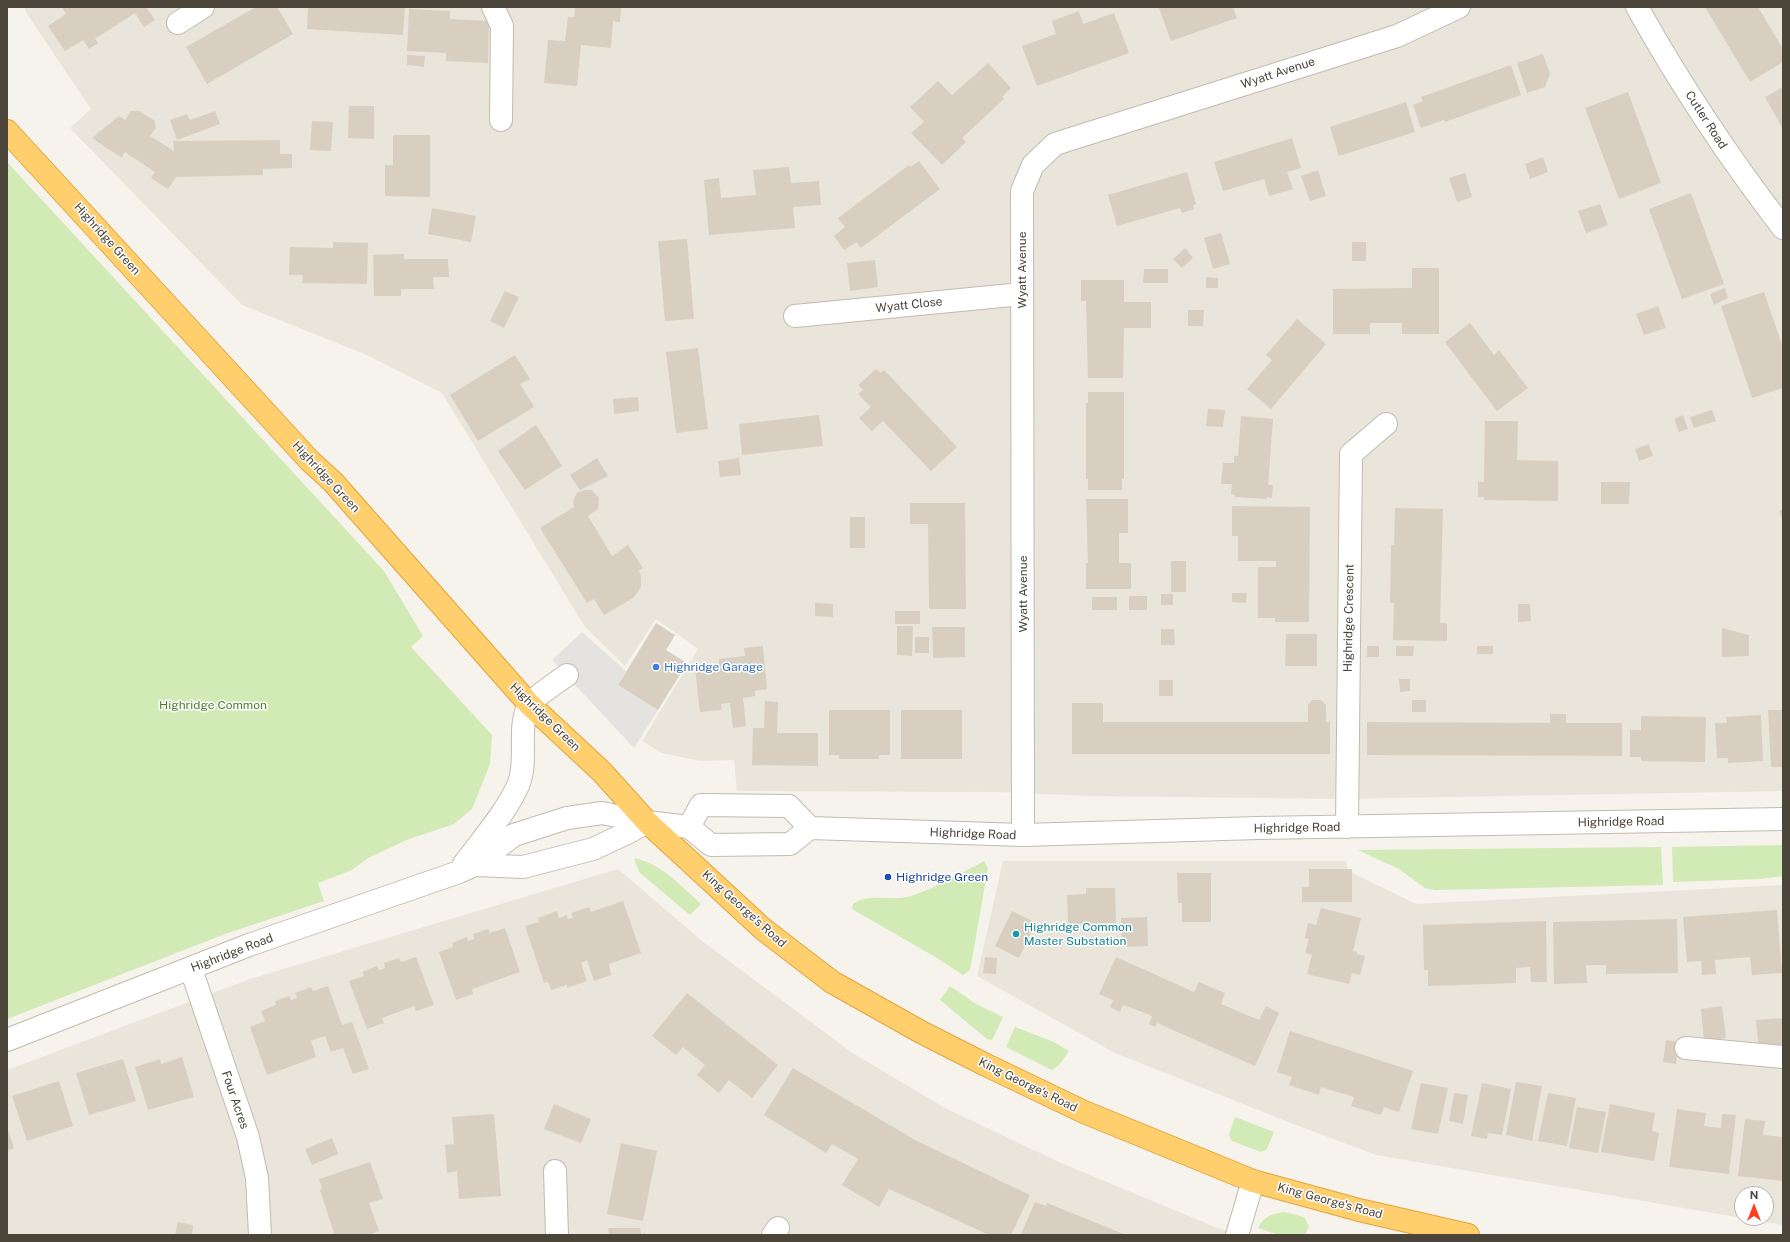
<!DOCTYPE html>
<style>
body{margin:0}
#map{position:relative;width:1790px;height:1242px;overflow:hidden;background:#f6f3ec;font-family:"Public Sans",sans-serif}
canvas{display:block}
.frame{position:absolute;inset:0;border:8px solid #4b4439;pointer-events:none}
.north{position:absolute;left:1734px;top:1186px;width:40px;height:40px;box-sizing:border-box;background:#fff;border:1px solid #b7b4b0;border-radius:50%;rotate:0deg;font-size:11px;font-weight:700;line-height:16px;text-align:center;color:#4b4439}
.north::after{content:'';display:block;margin:auto;width:14px;height:18px;background:#fc3f1d;clip-path:polygon(50% 0,100% 100%,50% 72%,0 100%)}
</style>
<div id="map">
<canvas width="1790" height="1242"></canvas>
<div class="frame"></div>
<div class="north">N</div>
</div>
<script>
const c = document.querySelector('canvas').getContext('2d');
c.lineJoin = 'round';
function paint(path, color) {
  c.fillStyle = color;
  c.fill(path, 'evenodd');
}
function stroke(path, color, width, dash) {
  c.strokeStyle = color;
  c.lineWidth = width;
  c.lineCap = dash ? 'butt' : 'round';
  c.setLineDash(dash || []);
  c.stroke(path);
}
function write(font, color, halo, rows, align = 'center') {
  c.font = font + ' "Public Sans",sans-serif';
  c.lineWidth = 3;
  c.setLineDash([]);
  c.textBaseline = 'middle';
  c.strokeStyle = halo;
  c.fillStyle = color;
  for (const [text, x, y, turn = 0] of rows) {
    c.save();
    c.translate(x, y);
    c.rotate((+turn || 0) * Math.PI / 180);
    c.textAlign = isNaN(turn) ? turn : align;
    if (halo) c.strokeText(text, 0, 0);
    c.fillText(text, 0, 0);
    c.restore();
  }
}
paint(new Path2D(`
 M 24,7 L 1783,7 L 1783,791 L 1340,799 L 1089,796 L 996,792 L 737,791 L 734,760 L 700,761 L 662,753 L 642,741 L 698,649 L 656,619 L 625,666 L 585,627 L 442,393 L 367,355 L 242,305 L 70,128 L 91,109 L 27,14 Z
 M 1003,861 L 1346,861 L 1348,871 L 1416,904 L 1783,885 L 1783,1225 L 1742,1218 L 1766,1218 L 1766,1194 L 1742,1194 L 1742,1218 L 1376,1155 L 1296,1125 L 1115,1053 L 977,976 Z
 M 618,869 L 701,940 L 851,1052 L 945,1108 L 1061,1163 L 1220,1229 L 1239,1235 L 7,1235 L 7,1070 L 250,979 Z`), '#eae5da');
paint(new Path2D(`
 M 7,162 L 384,571 L 423,636 L 411,647 L 492,735 L 490,764 L 472,809 L 454,824 L 409,839 L 368,858 L 352,870 L 318,883 L 324,901 L 225,934 L 7,1019 Z
 M 1783,845 L 1783,876 L 1760,879 L 1673,882 L 1672,847 Z
 M 1661,847 L 1663,885 L 1435,890 L 1425,888 L 1399,869 L 1358,850 Z
 M 634,858 C 662,864 680,885 701,904 L 690,915 L 639,872 Z
 M 984,861 L 988,868 L 970,970 L 963,975 L 937,958 L 852,909 L 853,904 C 870,892 892,902 911,896 C 936,888 960,874 984,861 Z
 M 950,986 L 976,1004 L 1003,1017 L 992,1040 L 987,1039 L 940,1000 Z
 M 1015,1027 L 1054,1042 L 1069,1051 L 1060,1064 L 1052,1070 L 1006,1047 Z
 M 1235,1117 L 1274,1132 L 1267,1149 L 1261,1152 L 1232,1141 L 1229,1135 Z
 M 1284,1212 L 1304,1217 L 1309,1226 L 1305,1235 L 1278,1235 L 1258,1228 C 1264,1216 1272,1214 1284,1212 Z`), '#d2eab5');
paint(new Path2D(`
 M 582,632 L 626,671 L 618,685 L 658,710 L 634,748 L 552,660 Z`), '#e5e3e0');
paint(new Path2D(`
 M 62,7 L 146,7 L 155,20 L 144,27 L 135,13 L 95,39 L 98,43 L 89,49 L 83,40 L 65,51 L 48,26 L 66,14 Z
 M 256,7 L 277,7 L 293,34 L 207,84 L 186,47 Z
 M 308,7 L 405,7 L 403,35 L 307,29 Z
 M 575,7 L 621,7 L 620,22 L 613,21 L 611,48 L 581,45 L 577,86 L 544,83 L 548,40 L 565,41 L 568,17 L 574,17 Z
 M 1161,7 L 1233,7 L 1237,18 L 1171,41 L 1159,8 Z
 M 1705,7 L 1758,7 L 1783,49 L 1783,62 L 1750,82 Z
 M 409,9 L 450,11 L 450,19 L 489,21 L 488,63 L 446,61 L 446,53 L 407,51 Z
 M 1079,11 L 1083,24 L 1114,13 L 1129,53 L 1037,86 L 1022,46 L 1056,34 L 1052,21 Z
 M 1543,54 L 1550,74 L 1545,87 L 1527,93 L 1517,63 Z
 M 407,55 L 425,56 L 424,67 L 407,65 Z
 M 988,63 L 1011,88 L 1002,97 L 1004,99 L 962,138 L 966,142 L 942,165 L 911,133 L 924,122 L 910,107 L 938,81 L 952,95 Z
 M 1511,65 L 1521,95 L 1445,122 L 1444,120 L 1421,128 L 1413,105 L 1423,101 L 1421,97 Z
 M 1783,87 L 1783,129 L 1765,97 Z
 M 1628,92 L 1661,183 L 1619,199 L 1585,108 Z
 M 1406,102 L 1415,132 L 1339,156 L 1330,127 Z
 M 349,106 L 374,106 L 374,139 L 348,138 Z
 M 131,111 L 139,111 L 154,120 L 156,128 L 150,136 L 174,151 L 173,141 L 280,140 L 280,154 L 292,154 L 292,168 L 263,169 L 263,175 L 176,177 L 168,189 L 151,178 L 155,172 L 125,152 L 122,158 L 92,138 L 119,116 L 125,120 Z
 M 215,111 L 220,124 L 177,140 L 170,120 L 187,114 L 190,120 Z
 M 312,121 L 333,122 L 331,151 L 310,150 Z
 M 393,135 L 430,135 L 430,197 L 385,196 L 385,165 L 393,165 Z
 M 1292,138 L 1301,168 L 1287,172 L 1293,189 L 1269,196 L 1264,179 L 1223,191 L 1214,162 Z
 M 1543,157 L 1548,172 L 1530,179 L 1525,164 Z
 M 919,161 L 940,189 L 861,248 L 856,242 L 844,250 L 834,236 L 845,227 L 838,218 L 909,165 L 910,167 Z
 M 789,167 L 791,183 L 819,181 L 821,205 L 793,207 L 795,228 L 709,235 L 704,180 L 719,178 L 721,198 L 756,195 L 753,170 Z
 M 1318,170 L 1326,196 L 1310,201 L 1301,176 Z
 M 1187,172 L 1196,204 L 1193,205 L 1194,209 L 1182,213 L 1180,208 L 1117,226 L 1108,195 Z
 M 1465,173 L 1472,197 L 1457,202 L 1449,178 Z
 M 1691,193 L 1724,284 L 1682,299 L 1649,209 Z
 M 1600,204 L 1608,225 L 1586,233 L 1578,211 Z
 M 432,208 L 476,216 L 471,242 L 428,234 Z
 M 1221,233 L 1230,264 L 1213,269 L 1204,238 Z
 M 687,239 L 694,319 L 665,321 L 658,241 Z
 M 333,242 L 368,243 L 367,284 L 302,283 L 303,275 L 289,275 L 290,247 L 333,248 Z
 M 1352,242 L 1366,242 L 1366,261 L 1352,261 Z
 M 1185,248 L 1193,258 L 1182,268 L 1173,259 Z
 M 404,254 L 404,259 L 448,259 L 449,277 L 433,277 L 434,289 L 401,289 L 401,296 L 374,296 L 373,255 Z
 M 875,260 L 878,287 L 850,291 L 847,263 Z
 M 1412,268 L 1439,268 L 1439,334 L 1402,334 L 1402,323 L 1370,323 L 1370,334 L 1333,334 L 1333,289 L 1412,288 Z
 M 1144,269 L 1168,269 L 1168,283 L 1143,283 Z
 M 1206,277 L 1218,278 L 1218,288 L 1206,288 Z
 M 1081,280 L 1124,280 L 1124,302 L 1151,302 L 1151,328 L 1124,328 L 1123,378 L 1088,378 L 1086,301 L 1081,301 Z
 M 1725,288 L 1728,298 L 1714,305 L 1710,294 Z
 M 505,291 L 519,297 L 504,328 L 490,321 Z
 M 1764,292 L 1783,348 L 1783,388 L 1752,398 L 1721,306 Z
 M 1658,306 L 1666,328 L 1644,335 L 1636,314 Z
 M 1188,310 L 1204,310 L 1203,326 L 1188,326 Z
 M 1297,319 L 1326,344 L 1271,409 L 1247,389 L 1272,360 L 1266,355 Z
 M 1470,323 L 1494,355 L 1499,350 L 1528,388 L 1497,411 L 1445,342 Z
 M 698,348 L 708,429 L 676,433 L 666,352 Z
 M 515,355 L 530,379 L 520,384 L 534,407 L 478,441 L 450,395 Z
 M 876,369 L 881,373 L 884,370 L 957,447 L 931,471 L 883,421 L 872,431 L 859,418 L 871,407 L 858,394 L 863,390 L 858,385 Z
 M 1088,392 L 1124,392 L 1124,479 L 1122,479 L 1122,490 L 1088,490 L 1088,479 L 1086,479 L 1086,403 L 1088,403 Z
 M 638,397 L 639,411 L 614,414 L 613,399 Z
 M 1208,409 L 1225,410 L 1223,427 L 1206,426 Z
 M 1712,410 L 1716,421 L 1694,428 L 1690,417 Z
 M 819,415 L 823,446 L 742,455 L 739,424 Z
 M 1683,415 L 1688,429 L 1679,432 L 1674,419 Z
 M 1241,416 L 1273,419 L 1268,485 L 1273,485 L 1272,498 L 1267,497 L 1267,499 L 1235,497 L 1235,495 L 1231,494 L 1232,484 L 1221,484 L 1223,463 L 1234,463 L 1234,456 L 1238,456 Z
 M 1485,421 L 1518,421 L 1517,460 L 1558,461 L 1558,501 L 1484,500 L 1484,497 L 1478,497 L 1478,482 L 1484,482 Z
 M 536,425 L 562,466 L 525,490 L 498,451 Z
 M 1649,444 L 1653,456 L 1639,461 L 1635,449 Z
 M 597,458 L 608,476 L 580,490 L 570,475 Z
 M 739,458 L 741,475 L 720,477 L 718,461 Z
 M 1601,482 L 1630,482 L 1629,504 L 1601,504 Z
 M 584,490 L 592,490 L 599,498 L 598,509 L 588,516 L 612,556 L 628,545 L 643,568 L 639,570 L 641,576 L 641,586 L 638,592 L 633,598 L 604,615 L 594,599 L 587,603 L 540,528 L 574,507 L 573,501 L 577,493 Z
 M 1086,499 L 1128,499 L 1128,533 L 1119,533 L 1119,563 L 1131,563 L 1131,589 L 1086,589 L 1086,563 L 1088,563 Z
 M 910,503 L 965,503 L 966,609 L 929,609 L 928,524 L 910,524 Z
 M 1232,506 L 1310,507 L 1309,622 L 1275,622 L 1275,618 L 1258,618 L 1258,567 L 1276,567 L 1276,561 L 1238,561 L 1238,536 L 1232,536 Z
 M 1395,508 L 1443,509 L 1440,623 L 1447,623 L 1447,641 L 1393,640 L 1394,603 L 1390,603 L 1391,545 L 1394,545 Z
 M 1783,509 L 1783,522 L 1779,511 Z
 M 850,517 L 865,517 L 865,548 L 850,548 Z
 M 1171,561 L 1186,561 L 1186,592 L 1171,592 Z
 M 1232,593 L 1247,593 L 1246,603 L 1232,602 Z
 M 1161,594 L 1173,594 L 1173,605 L 1161,605 Z
 M 1129,596 L 1147,596 L 1147,610 L 1129,610 Z
 M 1092,597 L 1117,597 L 1117,610 L 1092,610 Z
 M 815,603 L 833,604 L 833,617 L 815,616 Z
 M 1518,604 L 1530,604 L 1531,621 L 1518,622 Z
 M 895,611 L 920,611 L 920,624 L 895,624 Z
 M 656,623 L 675,635 L 666,650 L 687,663 L 658,710 L 618,685 Z
 M 897,626 L 913,626 L 912,656 L 897,655 Z
 M 932,627 L 965,627 L 965,657 L 933,658 Z
 M 1722,628 L 1749,635 L 1749,656 L 1722,657 Z
 M 1161,629 L 1174,629 L 1175,645 L 1161,645 Z
 M 1286,634 L 1317,634 L 1317,666 L 1285,666 Z
 M 915,637 L 929,637 L 929,653 L 915,653 Z
 M 763,646 L 767,689 L 755,691 L 755,696 L 743,698 L 746,726 L 733,728 L 730,703 L 721,704 L 722,710 L 700,712 L 695,668 L 719,665 L 719,659 L 745,656 L 744,648 Z
 M 1367,646 L 1379,646 L 1379,657 L 1367,657 Z
 M 1396,646 L 1414,646 L 1413,656 L 1396,656 Z
 M 1477,646 L 1493,646 L 1493,654 L 1477,654 Z
 M 1399,679 L 1410,679 L 1410,691 L 1400,692 Z
 M 1159,680 L 1173,680 L 1173,696 L 1159,696 Z
 M 1312,700 L 1321,700 L 1326,705 L 1326,722 L 1330,722 L 1330,754 L 1072,754 L 1072,703 L 1103,703 L 1103,722 L 1308,722 L 1308,705 Z
 M 1412,700 L 1426,700 L 1426,712 L 1412,712 Z
 M 765,701 L 778,702 L 777,733 L 818,733 L 818,766 L 752,765 L 753,728 L 764,728 Z
 M 829,710 L 890,710 L 890,755 L 879,755 L 879,759 L 839,759 L 839,755 L 829,755 Z
 M 901,710 L 962,710 L 962,759 L 901,759 Z
 M 1768,710 L 1783,710 L 1783,767 L 1771,767 Z
 M 1550,714 L 1566,714 L 1566,723 L 1622,723 L 1622,756 L 1367,755 L 1367,722 L 1550,723 Z
 M 1761,715 L 1763,761 L 1728,763 L 1728,758 L 1717,758 L 1715,723 L 1727,723 L 1726,717 Z
 M 1641,716 L 1706,717 L 1705,762 L 1641,761 L 1641,757 L 1630,757 L 1630,730 L 1641,730 Z
 M 1309,869 L 1352,869 L 1352,902 L 1302,902 L 1302,887 L 1309,887 Z
 M 1177,873 L 1211,873 L 1211,922 L 1182,922 L 1182,903 L 1178,903 Z
 M 1086,888 L 1115,888 L 1116,923 L 1068,924 L 1067,895 L 1086,894 Z
 M 623,901 L 641,953 L 609,964 L 611,975 L 594,981 L 587,960 L 581,963 L 587,981 L 567,988 L 567,985 L 551,990 L 548,982 L 544,983 L 525,926 L 539,922 L 538,918 L 557,911 L 559,918 L 567,915 L 568,919 L 573,918 L 571,913 L 589,907 L 591,912 Z
 M 1321,908 L 1361,918 L 1353,951 L 1357,952 L 1357,954 L 1365,956 L 1360,975 L 1352,973 L 1349,984 L 1307,974 L 1312,955 L 1305,953 L 1309,939 L 1305,938 L 1308,923 L 1316,925 Z
 M 1777,910 L 1782,973 L 1752,975 L 1750,957 L 1715,960 L 1716,974 L 1702,975 L 1701,961 L 1687,962 L 1683,917 Z
 M 1012,911 L 1036,923 L 1019,958 L 995,946 Z
 M 1147,917 L 1148,946 L 1122,947 L 1121,918 Z
 M 1677,919 L 1678,973 L 1606,974 L 1606,965 L 1586,965 L 1587,983 L 1554,984 L 1553,922 Z
 M 1546,921 L 1547,982 L 1531,982 L 1530,967 L 1516,968 L 1516,983 L 1428,986 L 1428,970 L 1424,970 L 1423,925 Z
 M 505,928 L 520,972 L 472,989 L 473,994 L 456,1000 L 439,952 L 453,947 L 452,943 L 467,937 L 468,941 L 474,939 L 473,934 L 488,929 L 490,933 Z
 M 416,957 L 434,1005 L 416,1011 L 414,1006 L 382,1018 L 384,1023 L 367,1029 L 349,981 L 364,976 L 362,972 L 377,966 L 379,970 L 385,968 L 384,963 L 399,958 L 401,962 Z
 M 985,957 L 997,958 L 996,974 L 983,973 Z
 M 1116,957 L 1194,992 L 1199,982 L 1225,993 L 1221,1004 L 1259,1020 L 1266,1006 L 1279,1013 L 1255,1066 L 1157,1023 L 1155,1027 L 1149,1024 L 1152,1016 L 1145,1013 L 1123,1005 L 1120,1012 L 1110,1007 L 1113,1000 L 1099,994 Z
 M 328,986 L 342,1025 L 352,1022 L 369,1069 L 353,1074 L 343,1048 L 331,1052 L 325,1036 L 311,1041 L 316,1057 L 267,1075 L 250,1027 L 265,1021 L 261,1011 L 276,1005 L 275,1001 L 289,996 L 291,1000 L 296,998 L 297,997 L 295,993 L 311,987 L 313,991 Z
 M 687,993 L 778,1065 L 752,1098 L 729,1080 L 719,1093 L 697,1075 L 705,1065 L 683,1047 L 676,1055 L 652,1036 Z
 M 1722,1006 L 1726,1038 L 1704,1041 L 1701,1009 Z
 M 1783,1018 L 1783,1044 L 1780,1044 L 1780,1050 L 1759,1050 L 1756,1020 Z
 M 1290,1031 L 1413,1071 L 1399,1112 L 1384,1107 L 1381,1115 L 1351,1106 L 1354,1097 L 1321,1087 L 1319,1095 L 1289,1085 L 1292,1077 L 1277,1072 Z
 M 1666,1040 L 1679,1042 L 1676,1064 L 1663,1062 Z
 M 182,1057 L 194,1097 L 148,1110 L 135,1067 L 160,1059 L 161,1064 Z
 M 123,1059 L 136,1101 L 89,1115 L 76,1073 Z
 M 793,1068 L 917,1141 L 1030,1195 L 1011,1235 L 989,1235 L 889,1189 L 879,1207 L 842,1185 L 858,1159 L 832,1144 L 826,1153 L 764,1115 Z
 M 59,1081 L 73,1126 L 27,1141 L 12,1096 Z
 M 1516,1082 L 1542,1086 L 1532,1141 L 1506,1135 Z
 M 1421,1083 L 1448,1088 L 1438,1134 L 1411,1129 Z
 M 1482,1083 L 1511,1089 L 1502,1135 L 1488,1133 L 1487,1139 L 1471,1136 Z
 M 1454,1093 L 1468,1095 L 1463,1124 L 1449,1121 Z
 M 1548,1093 L 1576,1098 L 1567,1146 L 1538,1141 Z
 M 554,1104 L 591,1119 L 581,1143 L 544,1129 Z
 M 1610,1104 L 1655,1113 L 1652,1131 L 1659,1133 L 1654,1161 L 1601,1152 Z
 M 1577,1107 L 1606,1112 L 1598,1153 L 1569,1148 Z
 M 1677,1109 L 1706,1113 L 1704,1126 L 1721,1128 L 1722,1114 L 1736,1115 L 1729,1174 L 1669,1167 Z
 M 494,1114 L 501,1196 L 459,1199 L 457,1171 L 447,1173 L 445,1145 L 454,1144 L 452,1117 Z
 M 1745,1119 L 1765,1121 L 1763,1135 L 1783,1137 L 1783,1181 L 1738,1176 Z
 M 7,1127 L 14,1148 L 7,1151 Z
 M 332,1138 L 338,1154 L 312,1165 L 305,1149 Z
 M 621,1143 L 657,1151 L 643,1221 L 607,1214 Z
 M 370,1162 L 383,1199 L 369,1203 L 379,1231 L 368,1235 L 328,1235 L 334,1233 L 320,1190 L 322,1189 L 319,1179 Z
 M 1035,1202 L 1046,1206 L 1047,1203 L 1126,1235 L 1021,1234 Z
 M 178,1222 L 193,1225 L 192,1235 L 175,1235 Z
 M 608,1228 L 640,1228 L 641,1234 L 645,1233 L 645,1235 L 609,1235 Z`), '#d8cfc1');
const minor = new Path2D(`
 M 493,7 L 502,26 L 501,120
 M 1637,7 C 1680,84 1729,158 1783,228
 M 178,23 L 203,7
 M 795,316 L 1022,294
 M 689,827 L 701,805 L 789,806 L 810,828
 M 1347,827 L 1351,454 L 1386,424
 M 1023,835 L 1022,191 L 1033,165 L 1055,144 L 1397,36 L 1459,7
 M 464,864 C 481,841 508,810 519,783 C 528,759 517,727 529,705 C 532,699 560,680 567,675
 M 475,865 L 523,867 L 593,849 L 627,833 L 647,822
 M 191,969 L 248,1137 L 257,1178 L 260,1235
 M 7,1040 L 249,945 L 459,872 L 475,865 L 514,835 L 567,818 L 602,813 L 647,822 L 689,827 L 711,845 L 790,844 L 810,828 L 1023,835 L 1258,828 L 1783,819
 M 1686,1048 L 1783,1057
 M 555,1171 L 557,1235
 M 773,1235 L 778,1228
 M 1237,1235 L 1253,1181`);
const highway = new Path2D(`
 M 7,131 L 310,461 L 333,482 L 529,704 L 602,772 L 647,822 L 763,929 L 832,982 L 921,1032 L 986,1065 L 1084,1112 L 1253,1181 L 1359,1210 L 1468,1235`);
stroke(minor, '#c2bbae', 24);
stroke(highway, '#e0a43c', 24);
stroke(minor, '#fff', 22);
stroke(highway, '#ffcf6e', 22);
for (const [x, y, r, color] of [
 [656,667,4,"#3f7fe0"],
 [888,877,4,"#1a4fb4"],
 [1016,934,4,"#0f9aa8"]
]) {
  const dot = new Path2D();
  dot.arc(x, y, r, 0, 2 * Math.PI);
  c.fillStyle = color;
  c.fill(dot);
  stroke(dot, '#fff', 1.5);
}
write('12px', '#4b4439', '#fff', [
 ["Wyatt Avenue",1278,73,-18],
 ["Cutler Road",1706,120,57],
 ["Highridge Green",107,239,48],
 ["Wyatt Avenue",1022,270,-90],
 ["Wyatt Close",909,305,-6],
 ["Highridge Green",326,477,47],
 ["Wyatt Avenue",1023,594,-90],
 ["Highridge Crescent",1349,618,-89],
 ["Highridge Green",545,717,44],
 ["Highridge Road",1621,822,-1],
 ["Highridge Road",1297,828,-1],
 ["Highridge Road",973,834,2],
 ["King George's Road",744,909,42],
 ["Highridge Road",232,953,-21],
 ["King George's Road",1028,1085,26],
 ["Four Acres",235,1100,71],
 ["King George's Road",1330,1201,15]
]);
write('12px', '#366cbe', '#fff', [
 ["Highridge Garage",664,667]
], 'left');
write('12px', '#4a7f2a', '#fff', [
 ["Highridge Common",213,705]
]);
write('12px', '#164399', '#fff', [
 ["Highridge Green",896,877]
], 'left');
write('12px', '#0d838f', '#fff', [
 ["Highridge Common",1024,927],
 ["Master Substation",1024,941]
], 'left');
</script>
